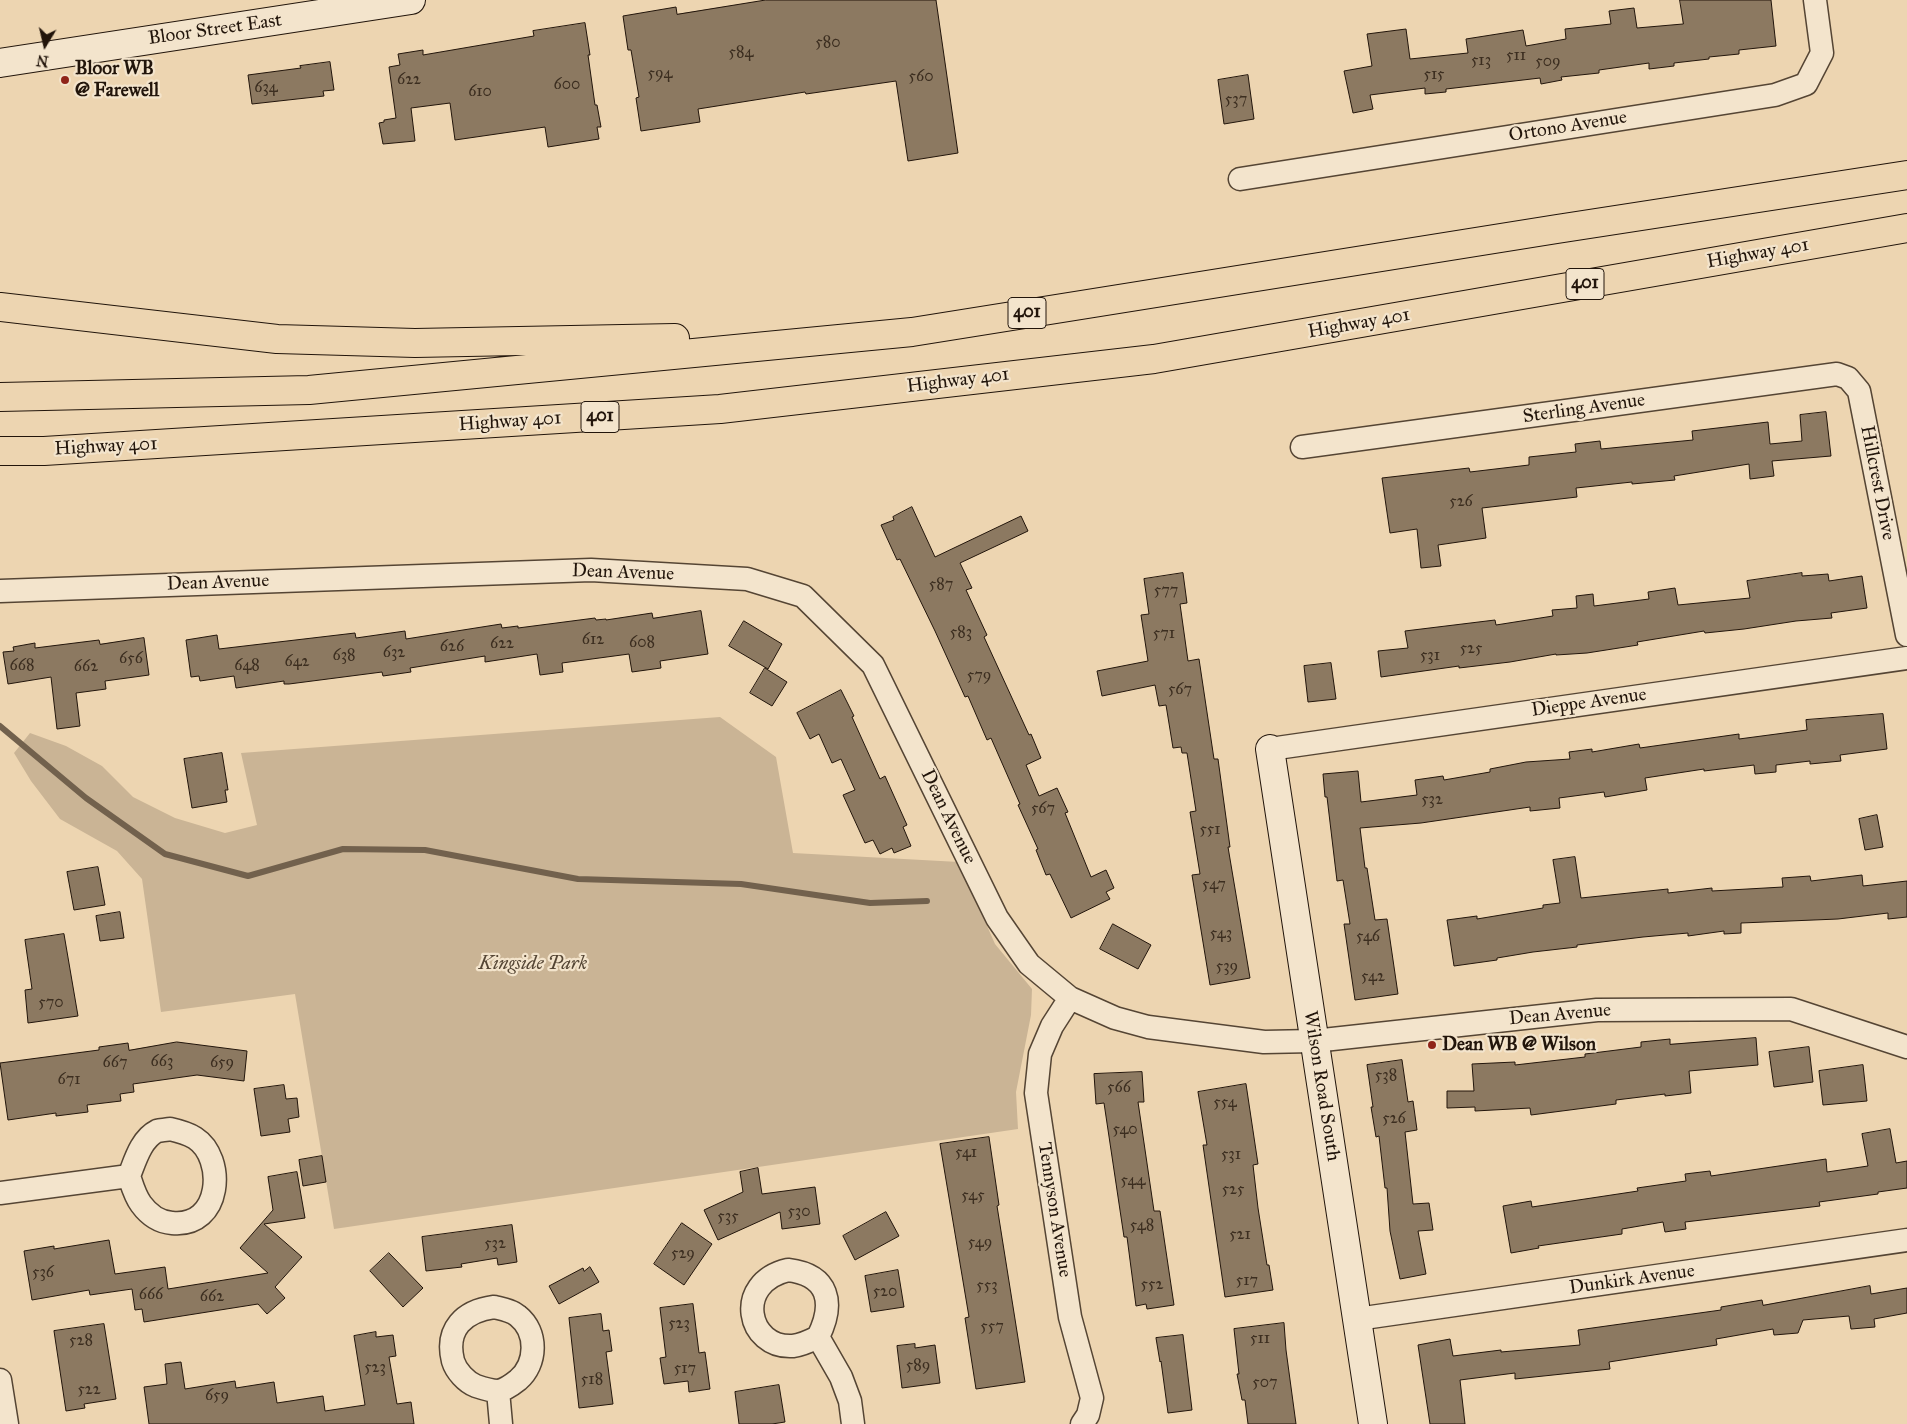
<!DOCTYPE html>
<style>
body{margin:0}
#map{position:relative;width:1907px;height:1424px;overflow:hidden;background:#edd5b1;font-family:"IM FELL Great Primer",serif}
canvas{display:block}
.north{position:absolute;left:20px;top:20px;width:50px;height:50px;-webkit-text-stroke:4px #f3e4cc;paint-order:stroke;rotate:189deg;font-size:14px;font-weight:700;line-height:20px;text-align:center;color:#22150b}
.north::after{content:'';display:block;margin:auto;width:18px;height:22px;background:#22150b;clip-path:polygon(50% 0,100% 100%,50% 72%,0 100%)}
</style>
<div id="map">
<canvas width="1907" height="1424"></canvas>
<div class="north">N</div>
</div>
<script>
const c = document.querySelector('canvas').getContext('2d');
c.lineJoin = 'round';
function paint(path, color) {
  c.fillStyle = color;
  c.fill(path, 'evenodd');
}
function stroke(path, color, width, dash) {
  c.strokeStyle = color;
  c.lineWidth = width;
  c.lineCap = dash ? 'butt' : 'round';
  c.setLineDash(dash || []);
  c.stroke(path);
}
function write(font, color, halo, rows, align = 'center') {
  c.font = font + ' "IM FELL Great Primer",serif';
  c.lineWidth = 4.5;
  c.setLineDash([]);
  c.textBaseline = 'middle';
  c.strokeStyle = halo;
  c.fillStyle = color;
  for (const [text, x, y, turn = 0] of rows) {
    c.save();
    c.translate(x, y);
    c.rotate((+turn || 0) * Math.PI / 180);
    c.textAlign = isNaN(turn) ? turn : align;
    if (halo) c.strokeText(text, 0, 0);
    c.fillText(text, 0, 0);
    c.restore();
  }
}
paint(new Path2D(`
 M 720,717 L 776,757 L 793,853 L 959,862 L 995,944 L 1032,989 L 1031,1015 L 1016,1092 L 1018,1129 L 334,1229 L 295,994 L 161,1012 L 142,879 L 117,851 L 60,819 L 31,781 L 14,753 L 30,733 L 66,746 L 102,766 L 133,797 L 175,818 L 225,833 L 257,825 L 241,753 Z`), '#cab495');
stroke(new Path2D(`
 M 0,726 L 86,798 L 165,854 L 248,876 L 343,849 L 425,850 L 578,879 L 741,884 L 870,903 L 927,901`), '#72614d', 6);
const building = new Path2D(`
 M 766,0 L 936,0 L 958,153 L 908,161 L 896,81 L 806,94 L 805,92 L 698,109 L 700,122 L 641,131 L 636,98 L 639,97 L 631,50 L 628,50 L 623,16 L 676,7 L 677,14 Z
 M 1680,0 L 1771,0 L 1776,46 L 1739,50 L 1739,54 L 1709,57 L 1709,59 L 1674,63 L 1674,66 L 1649,69 L 1649,63 L 1599,70 L 1599,73 L 1561,77 L 1562,80 L 1541,84 L 1540,78 L 1446,89 L 1446,92 L 1425,94 L 1425,88 L 1370,95 L 1373,109 L 1353,113 L 1344,71 L 1372,66 L 1367,34 L 1406,29 L 1410,59 L 1468,53 L 1466,39 L 1523,30 L 1526,46 L 1566,39 L 1565,29 L 1611,24 L 1609,11 L 1634,8 L 1637,28 L 1683,24 Z
 M 585,23 L 590,55 L 588,55 L 595,105 L 597,105 L 601,127 L 597,127 L 599,139 L 548,147 L 545,127 L 455,140 L 450,103 L 411,108 L 415,141 L 383,144 L 379,123 L 384,122 L 384,120 L 396,118 L 389,67 L 400,65 L 398,54 L 423,50 L 423,55 L 534,36 L 533,31 Z
 M 330,62 L 334,90 L 323,91 L 324,96 L 252,104 L 248,75 L 301,68 L 300,66 Z
 M 1248,75 L 1254,119 L 1224,124 L 1218,80 Z
 M 1826,412 L 1831,456 L 1772,461 L 1774,476 L 1750,479 L 1749,464 L 1674,476 L 1675,480 L 1632,484 L 1632,482 L 1576,488 L 1577,497 L 1482,508 L 1486,538 L 1438,545 L 1441,566 L 1421,568 L 1417,529 L 1390,533 L 1382,478 L 1469,468 L 1470,472 L 1529,465 L 1529,457 L 1576,452 L 1575,444 L 1600,441 L 1601,449 L 1693,440 L 1692,431 L 1768,422 L 1770,444 L 1802,441 L 1800,415 Z
 M 912,507 L 935,557 L 1021,516 L 1028,531 L 960,563 L 972,588 L 966,590 L 987,635 L 984,637 L 1029,735 L 1031,734 L 1041,758 L 1026,765 L 1039,796 L 1057,788 L 1068,812 L 1065,813 L 1091,877 L 1106,870 L 1114,888 L 1106,892 L 1110,899 L 1071,918 L 1050,874 L 1046,875 L 1036,850 L 1038,849 L 1018,805 L 1020,804 L 991,738 L 987,740 L 968,696 L 965,697 L 935,631 L 900,559 L 897,560 L 881,525 L 894,520 L 893,517 Z
 M 1183,573 L 1187,603 L 1180,604 L 1188,661 L 1199,659 L 1214,759 L 1218,759 L 1230,847 L 1228,847 L 1250,978 L 1210,985 L 1192,875 L 1200,874 L 1190,812 L 1196,811 L 1187,753 L 1182,753 L 1181,747 L 1173,748 L 1166,705 L 1159,706 L 1155,685 L 1102,696 L 1097,671 L 1148,661 L 1141,615 L 1149,614 L 1144,579 Z
 M 1802,573 L 1802,576 L 1828,574 L 1829,581 L 1862,576 L 1867,608 L 1831,613 L 1832,618 L 1796,621 L 1744,629 L 1705,633 L 1704,631 L 1637,642 L 1638,645 L 1587,653 L 1556,655 L 1556,654 L 1510,662 L 1459,668 L 1459,666 L 1381,677 L 1378,651 L 1408,648 L 1405,631 L 1495,620 L 1496,625 L 1553,616 L 1552,610 L 1577,608 L 1576,596 L 1593,594 L 1594,606 L 1649,599 L 1648,592 L 1675,588 L 1678,605 L 1750,598 L 1747,581 Z
 M 701,611 L 708,654 L 660,661 L 661,668 L 632,672 L 629,654 L 562,663 L 563,672 L 540,675 L 537,654 L 485,662 L 485,656 L 410,668 L 411,672 L 383,676 L 382,672 L 289,684 L 284,684 L 284,681 L 236,688 L 234,676 L 200,681 L 199,676 L 191,677 L 186,640 L 217,635 L 219,649 L 355,633 L 356,638 L 405,631 L 406,639 L 501,624 L 502,628 L 518,626 L 518,628 L 595,618 L 596,620 L 606,619 L 606,620 L 652,613 L 653,618 Z
 M 744,621 L 782,644 L 768,669 L 729,646 Z
 M 144,638 L 149,675 L 105,681 L 106,689 L 76,693 L 80,726 L 57,729 L 51,677 L 8,684 L 3,652 L 14,651 L 13,647 L 35,643 L 35,648 L 99,640 L 100,644 Z
 M 1331,663 L 1336,699 L 1308,702 L 1304,666 Z
 M 765,668 L 787,682 L 772,706 L 750,693 Z
 M 841,690 L 854,716 L 852,717 L 880,779 L 885,776 L 907,825 L 903,827 L 911,846 L 894,853 L 892,848 L 880,854 L 873,840 L 865,843 L 843,795 L 855,790 L 841,759 L 832,763 L 819,734 L 810,739 L 797,713 Z
 M 1883,714 L 1887,749 L 1840,755 L 1841,761 L 1810,764 L 1810,761 L 1776,765 L 1776,772 L 1755,774 L 1754,765 L 1704,771 L 1704,769 L 1645,778 L 1647,790 L 1605,797 L 1604,792 L 1559,798 L 1560,808 L 1530,811 L 1530,807 L 1421,823 L 1360,828 L 1365,868 L 1367,868 L 1375,920 L 1387,919 L 1398,994 L 1355,1000 L 1344,924 L 1350,924 L 1343,880 L 1337,881 L 1327,797 L 1325,797 L 1323,774 L 1358,771 L 1361,802 L 1417,795 L 1415,780 L 1443,776 L 1444,780 L 1490,772 L 1490,769 L 1526,762 L 1570,759 L 1569,752 L 1592,749 L 1592,752 L 1639,744 L 1640,748 L 1739,734 L 1739,739 L 1807,730 L 1806,720 Z
 M 222,753 L 228,790 L 225,790 L 227,802 L 192,808 L 184,759 Z
 M 1877,815 L 1883,847 L 1865,850 L 1859,819 Z
 M 1575,857 L 1581,898 L 1668,889 L 1668,893 L 1712,888 L 1712,891 L 1783,887 L 1782,878 L 1810,876 L 1811,881 L 1862,875 L 1863,886 L 1907,881 L 1907,917 L 1888,919 L 1888,913 L 1838,919 L 1741,923 L 1741,933 L 1724,934 L 1724,931 L 1688,936 L 1688,933 L 1643,937 L 1577,945 L 1577,947 L 1533,952 L 1497,958 L 1497,960 L 1454,966 L 1447,920 L 1477,916 L 1477,919 L 1543,908 L 1543,905 L 1560,903 L 1553,860 Z
 M 98,867 L 105,905 L 74,910 L 67,872 Z
 M 120,912 L 124,938 L 100,941 L 96,916 Z
 M 1113,924 L 1151,945 L 1138,969 L 1100,949 Z
 M 64,934 L 78,1016 L 28,1023 L 25,990 L 32,989 L 25,940 Z
 M 1756,1038 L 1758,1065 L 1689,1071 L 1691,1093 L 1665,1096 L 1665,1094 L 1616,1100 L 1616,1104 L 1531,1115 L 1530,1108 L 1475,1111 L 1475,1107 L 1447,1108 L 1447,1091 L 1474,1091 L 1472,1064 L 1515,1062 L 1515,1065 L 1585,1057 L 1585,1054 L 1641,1047 L 1641,1042 L 1670,1039 L 1670,1044 Z
 M 177,1042 L 247,1051 L 244,1081 L 197,1075 L 133,1084 L 134,1092 L 120,1094 L 121,1101 L 87,1105 L 88,1112 L 56,1116 L 56,1113 L 8,1120 L 0,1063 L 99,1050 L 99,1047 L 128,1043 L 129,1050 Z
 M 1809,1047 L 1813,1082 L 1774,1087 L 1769,1052 Z
 M 1402,1060 L 1408,1102 L 1413,1101 L 1417,1130 L 1405,1132 L 1413,1204 L 1429,1203 L 1433,1230 L 1418,1231 L 1426,1274 L 1400,1279 L 1390,1231 L 1387,1188 L 1385,1188 L 1379,1136 L 1376,1137 L 1371,1107 L 1373,1107 L 1367,1065 Z
 M 1863,1065 L 1867,1101 L 1823,1105 L 1819,1071 Z
 M 1142,1072 L 1144,1102 L 1138,1102 L 1154,1211 L 1160,1211 L 1174,1305 L 1147,1309 L 1146,1304 L 1136,1306 L 1127,1237 L 1124,1237 L 1104,1103 L 1096,1104 L 1094,1074 Z
 M 1246,1084 L 1258,1164 L 1253,1165 L 1258,1208 L 1267,1265 L 1269,1265 L 1273,1290 L 1225,1297 L 1203,1145 L 1207,1145 L 1198,1092 Z
 M 284,1085 L 286,1099 L 297,1098 L 299,1117 L 288,1119 L 290,1132 L 261,1136 L 254,1089 Z
 M 1890,1129 L 1896,1163 L 1907,1161 L 1907,1188 L 1878,1192 L 1878,1194 L 1819,1202 L 1820,1206 L 1685,1222 L 1686,1229 L 1665,1232 L 1663,1222 L 1622,1229 L 1622,1234 L 1538,1246 L 1539,1248 L 1511,1253 L 1503,1206 L 1531,1201 L 1532,1207 L 1638,1191 L 1637,1188 L 1686,1181 L 1685,1174 L 1710,1171 L 1711,1176 L 1826,1159 L 1827,1172 L 1868,1166 L 1862,1134 Z
 M 989,1137 L 999,1205 L 997,1206 L 1025,1382 L 976,1389 L 965,1318 L 969,1317 L 940,1144 Z
 M 322,1156 L 326,1182 L 303,1186 L 299,1160 Z
 M 758,1168 L 762,1194 L 815,1187 L 820,1224 L 782,1229 L 780,1212 L 718,1240 L 704,1210 L 743,1192 L 740,1172 Z
 M 297,1172 L 305,1218 L 264,1224 L 302,1257 L 275,1287 L 285,1298 L 267,1314 L 258,1304 L 144,1322 L 142,1309 L 135,1310 L 132,1289 L 90,1295 L 89,1290 L 32,1300 L 24,1251 L 54,1246 L 54,1249 L 109,1240 L 115,1274 L 165,1267 L 168,1289 L 268,1273 L 240,1248 L 273,1210 L 268,1177 Z
 M 886,1212 L 899,1236 L 855,1260 L 843,1236 Z
 M 682,1223 L 712,1244 L 684,1285 L 654,1264 Z
 M 512,1225 L 517,1262 L 498,1265 L 497,1258 L 461,1264 L 462,1267 L 426,1271 L 422,1237 Z
 M 389,1253 L 423,1288 L 403,1307 L 370,1271 Z
 M 590,1267 L 599,1282 L 559,1304 L 549,1286 L 583,1268 L 584,1271 Z
 M 898,1270 L 904,1307 L 871,1312 L 865,1276 Z
 M 1870,1286 L 1871,1294 L 1907,1288 L 1907,1313 L 1874,1319 L 1875,1327 L 1851,1329 L 1849,1316 L 1803,1320 L 1798,1333 L 1774,1335 L 1773,1329 L 1716,1339 L 1717,1345 L 1609,1362 L 1610,1369 L 1515,1379 L 1515,1373 L 1460,1380 L 1465,1424 L 1430,1424 L 1418,1345 L 1450,1339 L 1453,1356 L 1501,1350 L 1501,1352 L 1580,1345 L 1578,1330 L 1721,1310 L 1721,1307 L 1762,1300 L 1763,1305 Z
 M 693,1304 L 699,1353 L 705,1352 L 710,1389 L 689,1392 L 688,1381 L 664,1384 L 660,1358 L 666,1357 L 660,1308 Z
 M 601,1314 L 603,1331 L 609,1330 L 612,1351 L 606,1352 L 613,1404 L 579,1408 L 569,1318 Z
 M 1284,1323 L 1286,1350 L 1296,1424 L 1248,1424 L 1245,1400 L 1242,1400 L 1237,1374 L 1239,1374 L 1234,1329 Z
 M 104,1324 L 116,1399 L 84,1404 L 85,1408 L 66,1411 L 54,1331 Z
 M 376,1332 L 376,1337 L 393,1335 L 396,1356 L 389,1357 L 397,1404 L 411,1402 L 414,1424 L 149,1424 L 144,1387 L 167,1384 L 165,1364 L 181,1362 L 185,1389 L 235,1381 L 236,1388 L 274,1382 L 277,1403 L 323,1396 L 325,1411 L 365,1405 L 354,1336 Z
 M 1183,1335 L 1192,1410 L 1168,1413 L 1161,1361 L 1160,1362 L 1156,1338 Z
 M 915,1344 L 915,1348 L 935,1345 L 940,1383 L 902,1388 L 897,1346 Z
 M 779,1385 L 785,1422 L 772,1424 L 739,1424 L 735,1392 Z`);
paint(building, '#8c7961');
stroke(building, '#22150b', 1);
const street = new Path2D(`
 M 1240,179 L 1775,95 L 1806,84 L 1822,53 L 1815,0
 M 1302,447 L 1837,374 L 1848,378 L 1859,391 L 1907,635
 M 0,591 L 591,570 L 747,579 L 803,596 L 873,665 L 997,918 L 1029,964 L 1070,998 L 1115,1018 L 1148,1027 L 1264,1042 L 1314,1041 L 1597,1010 L 1791,1009 L 1907,1047
 M 1270,749 L 1907,658
 M 1070,998 L 1052,1026 L 1040,1054 L 1036,1093 L 1070,1317 L 1092,1398 L 1088,1415 L 1082,1424
 M 170,1129 C 179,1131 187,1133 195,1138 C 226,1158 222,1228 172,1223 C 158,1222 149,1215 141,1204 C 135,1196 132,1185 129,1176 C 135,1161 141,1139 157,1131 C 161,1130 166,1130 170,1129 Z
 M 0,1193 L 129,1176
 M 788,1270 C 829,1275 835,1303 818,1337 C 810,1341 802,1345 793,1346 C 747,1349 733,1283 788,1270 Z
 M 494,1307 C 502,1309 511,1310 518,1316 C 538,1332 537,1364 518,1380 C 513,1384 504,1390 498,1391 C 491,1391 482,1388 476,1386 C 466,1382 456,1371 453,1361 C 445,1329 464,1311 494,1307 Z
 M 1357,1319 L 1907,1240
 M 818,1337 L 841,1377 L 850,1401 L 853,1424
 M 0,1380 L 7,1424
 M 498,1391 L 501,1424`);
const secondary = new Path2D(`
 M 0,63 L 411,0
 M 1270,749 L 1373,1424`);
const highway = new Path2D(`
 M 0,307 L 277,339 L 415,343 L 675,338
 M 0,397 L 309,390 L 912,332 L 1557,229 L 1907,175
 M 0,451 L 44,451 L 720,409 L 1154,359 L 1907,228`);
stroke(street, '#554534', 25);
stroke(secondary, '#22150b', 30);
stroke(highway, '#22150b', 30);
stroke(street, '#f3e4cc', 22);
stroke(secondary, '#f3e4cc', 28);
stroke(highway, '#edd5b1', 28);
for (const [x, y, r, color] of [
 [65,80,5,"#8f2418"],
 [1432,1045,5,"#8f2418"]
]) {
  const dot = new Path2D();
  dot.arc(x, y, r, 0, 2 * Math.PI);
  c.fillStyle = color;
  c.fill(dot);
  stroke(dot, '#f3e4cc', 2);
}
write('16px', '#3c2e20', null, [
 ["580",828,43],
 ["584",741,53],
 ["511",1516,56],
 ["513",1481,61],
 ["509",1548,62],
 ["594",660,74],
 ["515",1434,75],
 ["560",921,77],
 ["622",409,80],
 ["600",567,85],
 ["634",266,88],
 ["610",480,92],
 ["537",1236,100],
 ["526",1461,502],
 ["587",941,585],
 ["577",1166,591],
 ["583",961,633],
 ["571",1164,634],
 ["612",593,640],
 ["608",642,643],
 ["622",502,644],
 ["626",452,647],
 ["525",1471,649],
 ["632",394,653],
 ["638",344,656],
 ["531",1430,656],
 ["656",131,659],
 ["642",297,662],
 ["668",22,666],
 ["648",247,666],
 ["662",86,667],
 ["579",979,676],
 ["567",1180,690],
 ["532",1432,800],
 ["567",1043,809],
 ["551",1210,830],
 ["547",1214,885],
 ["543",1221,934],
 ["546",1368,937],
 ["539",1227,967],
 ["542",1373,977],
 ["570",51,1003],
 ["663",162,1062],
 ["667",115,1063],
 ["659",222,1063],
 ["538",1386,1076],
 ["671",69,1080],
 ["566",1119,1088],
 ["554",1225,1103],
 ["526",1394,1119],
 ["540",1125,1130],
 ["541",966,1153],
 ["531",1231,1155],
 ["544",1133,1181],
 ["525",1233,1190],
 ["545",973,1196],
 ["530",799,1212],
 ["535",728,1217],
 ["548",1142,1226],
 ["521",1240,1235],
 ["549",980,1243],
 ["532",495,1244],
 ["529",683,1254],
 ["536",43,1273],
 ["517",1247,1281],
 ["552",1152,1285],
 ["553",987,1286],
 ["520",885,1292],
 ["666",151,1295],
 ["662",212,1297],
 ["523",679,1324],
 ["557",992,1327],
 ["511",1260,1339],
 ["528",81,1341],
 ["589",918,1366],
 ["523",375,1368],
 ["517",685,1369],
 ["518",592,1380],
 ["507",1265,1383],
 ["522",89,1390],
 ["659",217,1396]
]);
for (const [x, y, w] of [
 [1585,284,38],
 [1027,313,38],
 [600,417,38]
]) {
  const box = new Path2D();
  box.roundRect(x - w / 2, y - 15.5, w, 31, 4);
  c.fillStyle = '#f3e4cc';
  c.fill(box);
  stroke(box, '#22150b', 1);
}
write('bold 18px', '#22150b', null, [
 ["401",1585,284],
 ["401",1027,313],
 ["401",600,417]
]);
write('19px', '#22150b', '#f3e4cc', [
 ["Bloor Street East",215,30,-8],
 ["Ortono Avenue",1568,127,-9],
 ["Highway 401",1758,254,-10],
 ["Highway 401",1359,324,-10],
 ["Highway 401",958,381,-7],
 ["Sterling Avenue",1584,409,-8],
 ["Highway 401",510,422,-4],
 ["Highway 401",106,447,-3],
 ["Hillcrest Drive",1877,483,79],
 ["Dean Avenue",623,573,2],
 ["Dean Avenue",218,583,-2],
 ["Dieppe Avenue",1589,703,-8],
 ["Dean Avenue",948,817,64],
 ["Dean Avenue",1560,1015,-5],
 ["Wilson Road South",1321,1086,81],
 ["Tennyson Avenue",1054,1210,81],
 ["Dunkirk Avenue",1632,1280,-8]
]);
write('bold 19px', '#22150b', '#f3e4cc', [
 ["Bloor WB",75,69],
 ["@ Farewell",75,91],
 ["Dean WB @ Wilson",1442,1045]
], 'left');
write('italic 19px', '#544534', '#f3e4cc', [
 ["Kingside Park",533,964]
]);
</script>
